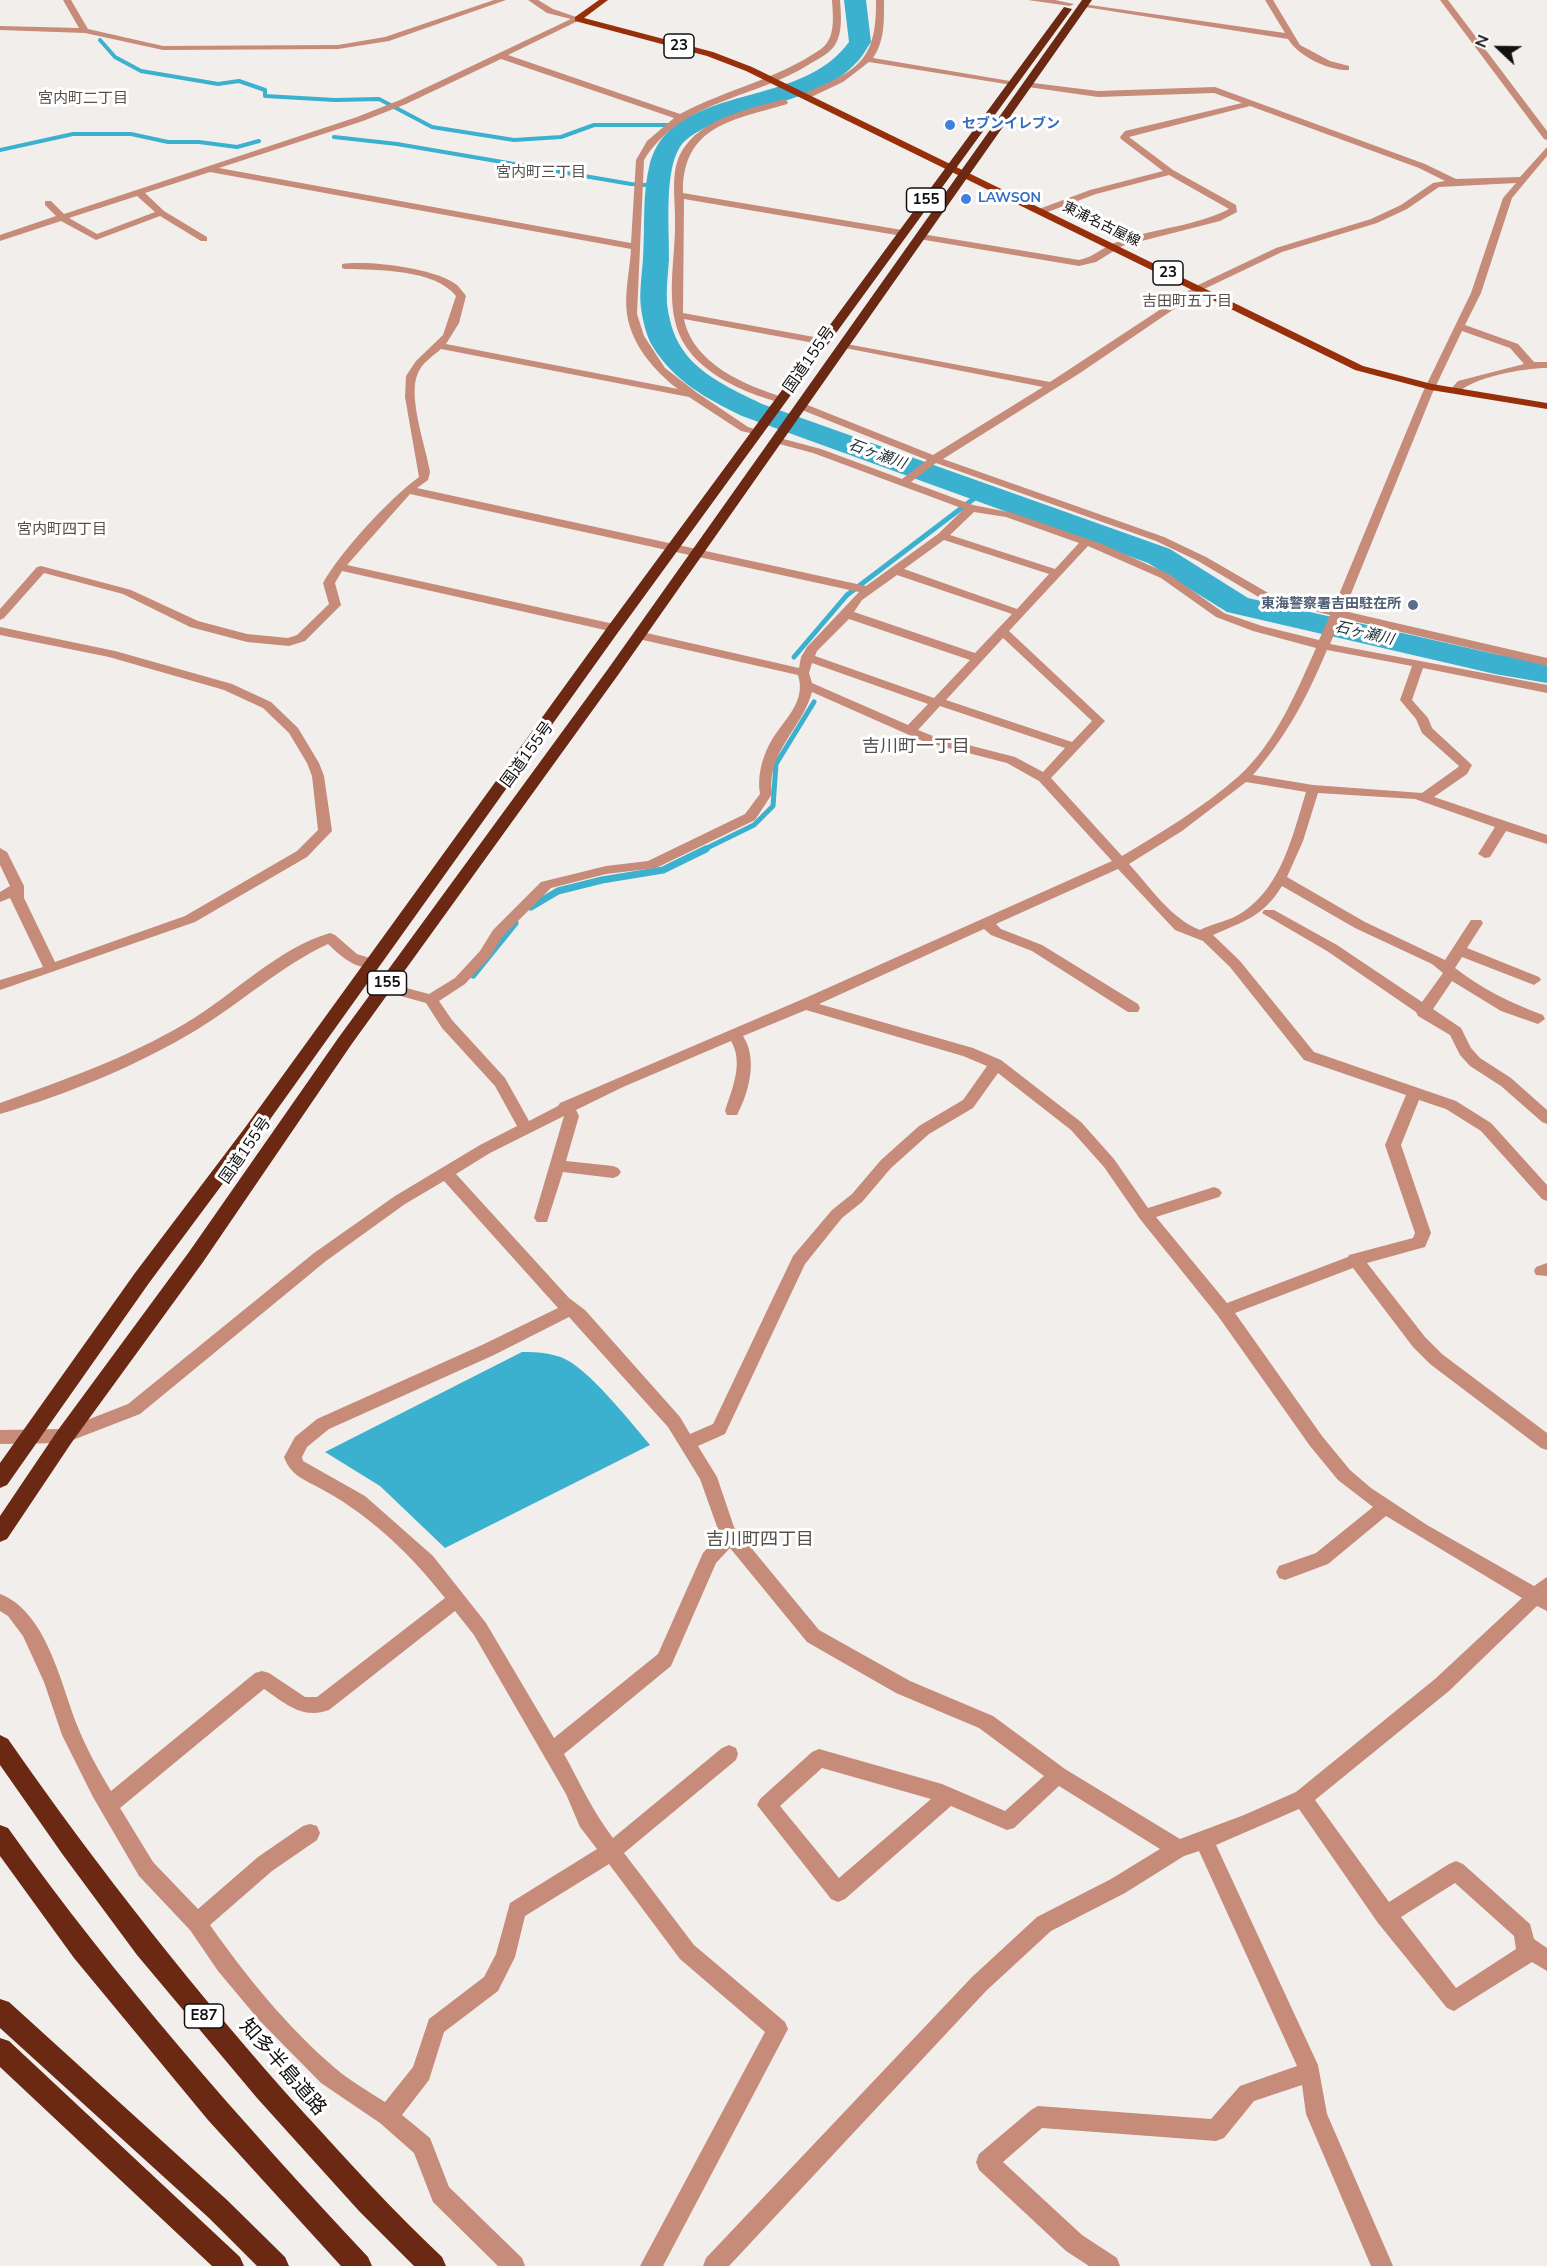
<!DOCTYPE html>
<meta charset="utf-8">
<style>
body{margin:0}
#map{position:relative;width:1547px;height:2266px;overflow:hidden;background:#f2eeec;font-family:"Nunito Sans",sans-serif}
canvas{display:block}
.north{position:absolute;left:1469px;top:18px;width:60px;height:60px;-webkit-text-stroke:4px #fff;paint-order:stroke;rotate:292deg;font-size:16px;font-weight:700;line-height:24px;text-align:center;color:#121110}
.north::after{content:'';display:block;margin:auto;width:21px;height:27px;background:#121110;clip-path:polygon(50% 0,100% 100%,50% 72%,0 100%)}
</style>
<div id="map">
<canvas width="1547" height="2266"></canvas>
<div class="north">N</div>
</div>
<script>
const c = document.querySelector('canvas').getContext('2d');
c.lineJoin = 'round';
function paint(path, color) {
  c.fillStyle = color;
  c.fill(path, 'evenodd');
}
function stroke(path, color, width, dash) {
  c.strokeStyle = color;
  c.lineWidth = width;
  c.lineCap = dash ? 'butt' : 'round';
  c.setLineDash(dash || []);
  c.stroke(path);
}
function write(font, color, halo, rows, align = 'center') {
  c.font = font + ' "Nunito Sans","Noto Sans JP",sans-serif';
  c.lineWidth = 6;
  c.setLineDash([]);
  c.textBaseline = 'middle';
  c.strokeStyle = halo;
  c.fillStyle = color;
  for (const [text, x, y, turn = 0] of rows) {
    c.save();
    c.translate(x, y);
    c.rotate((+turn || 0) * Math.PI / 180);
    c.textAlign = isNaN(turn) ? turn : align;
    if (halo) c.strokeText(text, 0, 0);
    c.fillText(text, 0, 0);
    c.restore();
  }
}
paint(new Path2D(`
 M 522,1352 C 538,1352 558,1353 572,1363 C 597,1380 630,1421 650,1445 L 445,1548 L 380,1486 L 325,1452 Z`), '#3bb0cf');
stroke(new Path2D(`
 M 100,40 L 115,57 L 141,71 L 218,84 L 239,81 L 265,90 L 265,96 L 335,100 L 379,99 L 432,127 L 514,140 L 561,137 L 594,125 L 693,125
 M 334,137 L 397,144 L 631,184 L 659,186
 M 0,150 L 73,134 L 131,134 L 168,142 L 199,142 L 237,147 L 259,141`), '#3bb0cf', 4);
stroke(new Path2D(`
 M 794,657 L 847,595 L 980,494
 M 703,850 L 754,825 L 773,806 L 776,764 L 814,702`), '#3bb0cf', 5);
stroke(new Path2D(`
 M 531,907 L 558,891 L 602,880 L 663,870 L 706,849
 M 473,975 L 515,923`), '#3bb0cf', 7);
paint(new Path2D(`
 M 844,0 L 866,0 L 871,42 C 866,49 862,58 855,64 C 813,108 734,102 686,140 C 662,160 670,230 669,259 C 668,274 666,289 667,304 C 669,319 673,335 681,347 C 698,375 734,390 762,404 L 1170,549 L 1248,598 L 1495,654 L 1547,663 L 1547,683 L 1495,674 L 1227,612 L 1148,563 L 742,416 C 707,399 674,381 653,347 C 646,336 643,321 641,308 C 639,292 642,275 643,258 C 645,227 642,194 650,163 C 653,152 659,140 668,132 C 716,87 807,100 849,42 Z`), '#3bb0cf');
paint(new Path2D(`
 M 63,0 L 71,0 L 88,29 L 163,46 L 338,45 L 385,37 L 494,0 L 506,0 L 389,41 L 338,49 L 163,50 L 85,33 L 0,30 L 0,26 L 79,28 Z
 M 528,0 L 538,0 L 553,9 L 582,19 L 508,55 L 680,114 C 727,89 776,80 821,49 C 836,38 833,17 832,0 L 840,0 C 841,15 843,32 835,45 C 831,52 820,58 813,62 C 757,99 683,98 644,160 L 637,314 L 644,336 L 665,368 L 696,392 L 748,427 L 764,432 L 759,435 L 741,431 L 689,397 L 441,349 C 433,356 422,363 418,373 C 407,396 426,447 430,472 L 428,480 L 417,488 L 866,586 L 938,534 L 964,509 L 813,453 L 772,442 L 772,438 L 776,437 L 821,449 L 902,479 L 927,460 L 797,408 L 797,404 L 805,404 L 933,455 L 1043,387 L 845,348 L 840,345 L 841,343 L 1050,382 L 1196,286 L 1276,248 L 1371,219 L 1401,205 L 1433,183 L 1445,181 L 1419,168 L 1250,106 L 1129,137 L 1173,170 L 1236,205 L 1237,212 L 1220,221 L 1122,246 L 1096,262 L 1079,266 L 919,239 L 917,237 L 922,234 L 1079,260 C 1094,257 1103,247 1117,242 C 1153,228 1194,227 1229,209 L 1169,175 L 1096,194 L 1045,213 L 1039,213 L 1039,209 L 1090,190 L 1163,171 L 1121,139 L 1120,137 L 1125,131 L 1242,103 L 1214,93 L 1098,97 L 1028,87 L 1024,84 L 1025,82 L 1098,91 L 1215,87 L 1425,164 L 1456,179 L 1520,177 L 1547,147 L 1547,156 L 1512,198 L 1481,293 L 1465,325 L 1518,344 L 1534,362 L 1547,362 L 1547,368 C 1524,368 1473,377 1458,393 L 1450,393 L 1449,391 L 1458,381 L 1524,364 L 1510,348 L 1462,331 L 1432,394 L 1344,611 L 1547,658 L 1547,666 L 1341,618 L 1330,644 L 1547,685 L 1547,693 L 1423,668 L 1412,700 L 1428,718 L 1432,728 L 1472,765 L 1467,774 L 1434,797 L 1547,835 L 1547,844 L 1506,831 L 1490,857 L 1485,858 L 1478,854 L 1495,827 L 1415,799 L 1318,793 L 1303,841 L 1287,877 L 1365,922 L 1445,960 L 1471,920 L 1481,920 L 1483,923 L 1467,948 L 1539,977 L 1541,980 L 1534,985 L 1529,983 L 1462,957 L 1455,968 C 1482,989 1511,1003 1543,1015 L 1545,1019 L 1538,1024 L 1501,1011 L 1452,981 L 1433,1009 L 1461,1028 L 1471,1048 L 1480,1058 L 1511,1078 L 1547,1110 L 1547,1124 L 1542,1122 L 1501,1086 L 1470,1066 L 1460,1055 L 1450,1035 L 1418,1016 L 1416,1012 L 1327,951 L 1262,913 L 1264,910 L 1274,910 L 1337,945 L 1422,1002 L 1443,973 L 1432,964 L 1355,928 L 1282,886 C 1263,917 1244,921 1213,935 L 1240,961 L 1314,1052 L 1456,1101 L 1491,1123 L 1547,1185 L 1547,1201 L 1542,1199 L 1481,1131 L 1446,1109 L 1419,1100 L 1401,1145 L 1431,1233 L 1425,1247 L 1367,1263 L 1425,1337 L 1442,1354 L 1547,1433 L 1547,1450 L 1541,1448 L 1430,1364 L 1413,1347 L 1353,1268 L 1235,1313 L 1322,1436 L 1350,1470 L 1371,1488 L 1427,1525 L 1534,1586 L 1547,1577 L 1547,1611 L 1537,1606 L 1449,1691 L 1315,1800 L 1389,1902 L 1449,1864 L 1456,1861 L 1463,1864 L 1530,1924 L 1534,1939 L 1547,1948 L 1547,1971 L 1532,1962 L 1454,2011 L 1447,2008 L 1378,1923 L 1299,1809 L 1216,1845 L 1318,2065 L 1327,2114 L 1393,2266 L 1371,2266 L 1306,2114 L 1302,2085 L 1254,2101 L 1224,2138 L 1216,2141 L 1042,2128 L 1003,2162 L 1082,2235 L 1117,2258 L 1120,2266 L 1089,2266 L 1066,2251 L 979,2170 L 976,2162 L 979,2154 L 1031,2110 L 1038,2106 L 1211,2119 L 1240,2086 L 1297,2066 L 1199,1851 L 1184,1856 L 1125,1893 L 1051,1931 L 986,1991 L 729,2266 L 703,2266 L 706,2258 L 972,1977 L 1037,1917 L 1111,1879 L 1160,1849 L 1059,1786 L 1014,1828 L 1007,1830 L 951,1806 L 845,1899 L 838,1902 L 831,1899 L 757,1805 L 760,1799 L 812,1752 L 819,1749 L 942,1784 L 1005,1811 L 1044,1776 L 979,1728 L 896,1693 L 807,1642 L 730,1548 L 716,1563 L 671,1666 L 564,1754 C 580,1783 593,1812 613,1838 L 722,1748 L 729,1745 L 736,1748 L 738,1754 L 736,1760 L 624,1853 L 694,1945 L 785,2022 L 788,2029 L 663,2266 L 640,2266 L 765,2032 L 680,1959 L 609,1864 L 525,1916 L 515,1957 L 498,1991 L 444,2032 L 429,2080 L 402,2115 L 430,2138 L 449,2187 L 522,2258 L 525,2266 L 498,2266 L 433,2202 L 414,2153 L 380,2123 L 321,2083 L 259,2020 L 218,1971 L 190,1930 L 139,1876 L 93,1797 L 62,1735 L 44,1682 L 23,1636 L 8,1616 L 0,1611 L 0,1594 C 46,1611 61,1684 77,1725 C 86,1748 99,1771 111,1791 L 255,1673 L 262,1671 L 269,1673 L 305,1697 L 317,1697 L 445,1598 C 412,1556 372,1517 325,1491 C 308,1481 291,1477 284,1457 L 295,1437 L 317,1419 L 482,1345 L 558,1308 L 444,1181 L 405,1204 L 326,1261 L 140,1414 L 65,1443 L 0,1444 L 0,1430 L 64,1429 L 128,1404 L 314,1253 L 395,1196 L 480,1145 L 517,1126 L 495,1086 L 442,1028 L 426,1003 L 379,990 L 377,987 L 379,984 L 384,982 L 429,994 L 455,978 L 480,951 L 493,930 L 541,882 L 606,866 L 648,861 L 745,814 L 760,794 C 757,777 762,758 770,743 C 782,721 807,703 798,675 L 634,638 L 634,632 L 638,631 L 799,668 L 801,657 L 807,647 L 859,592 L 410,494 L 347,565 L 614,624 L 620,628 L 614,632 L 342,571 L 335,583 L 341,605 L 305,641 L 289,646 L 247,642 L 190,627 L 123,594 L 44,573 L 4,618 L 0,620 L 0,609 L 37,567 L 41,566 L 131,590 L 198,621 L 247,634 L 288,638 L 297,635 L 329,604 L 323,583 C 341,551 389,499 419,477 L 405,397 L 406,376 L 416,361 L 443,335 L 456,296 C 435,269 377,270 345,269 L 342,268 L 342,264 C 368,260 436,268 457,285 C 460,288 463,292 466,296 L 459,323 L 446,344 L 678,389 C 655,372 631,344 627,314 C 624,294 630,269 631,249 L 210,172 L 145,193 L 164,211 L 207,237 L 207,241 L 201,241 L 160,216 L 96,240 L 61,221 L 0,241 L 0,235 L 56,216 L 45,205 L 45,201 L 51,201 L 64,214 L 357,117 L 400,100 L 571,19 L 547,13 ZM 501,59 L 674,118 L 647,141 L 636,160 L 631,243 L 219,168 L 363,121 L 406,104 ZM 1516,183 L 1503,198 L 1471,293 L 1422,394 L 1333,609 L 1270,594 L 1206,557 L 1164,537 L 943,459 L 1080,373 L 1202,290 L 1282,252 L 1377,223 L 1407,209 L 1439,187 ZM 137,196 L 155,212 L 97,234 L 69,218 ZM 936,463 L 1156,541 L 1198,561 L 1262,599 L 1330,615 L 1319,640 L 1262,626 L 1224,613 L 1169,574 L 1102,544 L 1013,513 L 973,505 L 911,482 ZM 974,512 L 1006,517 L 1079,543 L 1055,569 L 950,535 ZM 944,540 L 1049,574 L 1017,609 L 904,569 ZM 1088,546 L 1161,578 L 1216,617 L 1253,631 L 1316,648 C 1296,693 1276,742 1239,776 C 1204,807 1162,832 1122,856 L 1051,778 L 1105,721 L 1009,631 ZM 897,575 L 1012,614 L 975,653 L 854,612 L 862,600 ZM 849,619 L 970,660 L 934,698 L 815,656 L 817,651 ZM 1003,638 L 1092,721 L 1072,742 L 946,700 ZM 1327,650 L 1412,666 L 1400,700 L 1416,719 L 1422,733 L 1459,766 L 1457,768 L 1422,793 L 1313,785 L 1253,775 C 1288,734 1306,699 1327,650 ZM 812,663 L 928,704 L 908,725 L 812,683 L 809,673 ZM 812,692 L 925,742 L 1007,763 L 1039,781 L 1112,861 L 803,999 L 560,1103 L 558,1106 L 529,1121 L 505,1078 L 452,1020 L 439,1001 L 465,984 L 490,957 L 503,936 L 551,888 L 606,874 L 656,868 L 755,820 L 772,794 C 766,752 802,729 812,692 ZM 940,706 L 1065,748 L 1043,772 L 1015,757 L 933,736 L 918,730 ZM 1246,782 L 1306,792 C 1293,834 1282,886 1243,912 C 1230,921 1214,923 1200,930 C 1170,918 1150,887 1129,864 L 1182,831 ZM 1118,869 L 1175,930 L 1203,941 L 1230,967 L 1304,1060 L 1406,1095 L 1385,1145 L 1415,1233 L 1413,1238 L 1349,1255 L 1348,1257 L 1227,1303 L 1156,1217 L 1219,1197 L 1222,1193 L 1219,1189 L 1214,1187 L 1148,1208 L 1114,1159 L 1081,1122 L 1001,1060 L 973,1048 L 819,1004 L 984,929 L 991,935 L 1032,951 L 1128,1012 L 1138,1012 L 1140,1008 L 1138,1004 L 1042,945 L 1001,929 L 996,924 ZM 806,1010 L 963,1056 L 987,1066 L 963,1100 L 919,1126 L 881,1160 L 852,1194 L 832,1210 L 793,1256 L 713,1424 L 690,1434 L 680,1417 L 585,1310 L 569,1298 L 456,1174 L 490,1153 L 564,1116 L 534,1218 L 537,1222 L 547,1222 L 563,1172 L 613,1178 L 618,1176 L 621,1172 L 618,1168 L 613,1166 L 566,1161 L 579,1116 L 576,1110 L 623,1087 L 731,1041 C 744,1063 732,1089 725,1111 L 727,1115 L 737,1115 C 749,1092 758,1059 743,1036 ZM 998,1073 L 1071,1130 L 1104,1167 L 1140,1219 L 1218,1316 L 1310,1446 L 1338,1480 L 1373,1507 L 1316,1553 L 1279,1566 L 1276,1572 L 1279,1578 L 1285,1580 L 1328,1564 L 1386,1516 L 1522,1598 L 1435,1679 L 1296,1792 L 1244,1815 L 1180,1839 L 1065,1769 L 993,1716 L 910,1681 L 819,1630 L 734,1527 L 717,1477 L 698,1446 L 725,1434 L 805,1264 L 842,1218 L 862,1202 L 891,1168 L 929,1134 L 973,1108 ZM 569,1317 L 668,1427 L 700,1479 L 720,1535 L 703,1553 L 658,1654 L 554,1738 L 486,1623 L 433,1556 L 365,1496 L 303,1461 L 302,1457 L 307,1447 L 329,1429 L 494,1355 ZM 455,1611 L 474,1635 L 566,1794 L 580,1827 L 597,1849 L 510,1903 L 496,1954 L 484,1977 L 429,2019 L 413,2067 L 385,2102 C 368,2091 350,2081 335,2068 C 288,2028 245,1975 210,1925 L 272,1871 L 317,1840 L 320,1833 L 317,1826 L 310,1824 L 303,1826 L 258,1857 L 198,1909 L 153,1862 L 120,1808 L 264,1689 C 285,1703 302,1720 329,1710 ZM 822,1768 L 931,1799 L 839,1878 L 780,1806 ZM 1455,1883 L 1514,1936 L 1516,1949 L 1456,1988 L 1401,1917 Z
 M 876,0 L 884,0 C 884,20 885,41 873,58 L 1016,82 L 1012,85 L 869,62 L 843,82 L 809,98 L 803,98 L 803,94 C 856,71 877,63 876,0 Z
 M 1028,0 L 1055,0 L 1074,4 L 1070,6 Z
 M 1265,0 L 1273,0 L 1300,45 L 1330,61 L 1349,66 L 1349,70 C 1329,71 1298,56 1288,39 L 1079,6 L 1083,4 L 1285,33 Z
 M 1440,0 L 1448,0 L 1547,131 L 1547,140 L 1544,139 Z
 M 784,99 L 788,102 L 787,104 C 734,120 682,125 683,193 L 902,230 L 907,233 L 902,236 L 684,199 L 683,313 L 825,339 L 830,342 L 825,345 L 684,319 C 693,364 746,386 786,398 L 786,402 L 782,403 C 740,392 685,368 675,321 C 668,289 675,256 675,225 C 676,198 668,167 686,145 C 707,117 752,108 784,99 Z
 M 0,627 L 115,651 L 232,684 L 271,702 L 298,728 L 319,763 L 324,776 L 332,831 L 307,857 L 195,922 L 0,990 L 0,980 L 43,967 L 10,898 L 0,902 L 0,892 L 10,886 L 0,865 L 0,848 L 7,852 L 24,886 L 24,898 L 55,962 L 185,916 L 297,851 L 318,830 L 312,776 L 307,763 L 289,733 L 263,708 L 224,690 L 109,657 L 0,635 Z
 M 330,933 L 335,935 L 357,954 L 376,960 L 378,963 L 376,966 C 357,972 341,956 328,944 C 281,966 242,1002 198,1029 C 137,1066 68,1094 0,1114 L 0,1103 C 64,1080 127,1058 186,1023 C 232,996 278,948 330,933 Z
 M 1547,1263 L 1547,1276 L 1536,1275 L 1534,1271 L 1536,1267 Z`), '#c68b79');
paint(new Path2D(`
 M 599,0 L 608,0 L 584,18 L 713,52 L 752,67 L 1363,366 L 1432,384 L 1547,403 L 1547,409 L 1431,390 L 1355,370 L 746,71 L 707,56 L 575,21 L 575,17 Z`), '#97300a');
paint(new Path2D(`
 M 1082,0 L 1092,0 L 618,675 L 351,1045 L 203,1262 L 72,1442 L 7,1539 L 0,1542 L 0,1516 L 58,1430 L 189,1252 L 339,1037 L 608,669 Z
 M 1064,7 L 1072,9 L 619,631 L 256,1139 L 149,1283 L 7,1485 L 0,1488 L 0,1463 L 135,1273 L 244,1129 L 609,625 Z
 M 0,1735 L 8,1739 C 99,1870 197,1994 304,2113 C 349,2162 393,2211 442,2257 L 446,2266 L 414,2266 L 359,2211 L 257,2098 L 137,1955 L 63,1855 L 0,1765 Z
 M 0,1825 L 8,1828 C 117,1981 240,2120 368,2257 L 372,2266 L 341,2266 L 208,2120 L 74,1958 L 0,1856 Z
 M 0,1999 L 9,2002 L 227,2200 L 285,2257 L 289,2266 L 257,2266 L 209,2218 L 0,2028 Z
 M 0,2038 L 9,2041 L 240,2257 L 244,2266 L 212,2266 L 0,2067 Z`), '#6b2812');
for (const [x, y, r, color] of [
 [950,125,6,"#3f7fe0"],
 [966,199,6,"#3f7fe0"],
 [1413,605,6,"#5c6f8a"]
]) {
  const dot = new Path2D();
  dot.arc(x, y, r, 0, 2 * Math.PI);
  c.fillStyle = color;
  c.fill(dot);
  stroke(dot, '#fff', 2);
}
write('bold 14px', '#366cbe', '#fff', [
 ["セブンイレブン",962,125],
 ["LAWSON",978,199]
], 'left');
write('14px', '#121110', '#fff', [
 ["東浦名古屋線",1101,225,26]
]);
write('bold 14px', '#4e5e75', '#fff', [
 ["東海警察署吉田駐在所",1401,605]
], 'right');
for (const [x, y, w] of [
 [679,46,30],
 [926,200,39],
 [1168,273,30],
 [387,983,39],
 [204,2016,39]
]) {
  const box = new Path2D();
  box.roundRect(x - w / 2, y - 12, w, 24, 4.5);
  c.fillStyle = '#fff';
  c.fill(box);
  stroke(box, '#121110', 1.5);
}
write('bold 15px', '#121110', null, [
 ["23",679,46],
 ["155",926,200],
 ["23",1168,273],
 ["155",387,983],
 ["E87",204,2016]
]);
write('15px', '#53504e', '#fff', [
 ["宮内町二丁目",83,99],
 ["宮内町三丁目",541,173],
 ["吉田町五丁目",1187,302],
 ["宮内町四丁目",62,530]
]);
write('italic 15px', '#1c3036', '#fff', [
 ["石ヶ瀬川",877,455,20],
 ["石ヶ瀬川",1364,634,13]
]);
write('16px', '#121110', '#fff', [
 ["国道155号",810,360,-55],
 ["国道155号",528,755,-54],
 ["国道155号",246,1151,-55]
]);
write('18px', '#53504e', '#fff', [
 ["吉川町一丁目",916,748],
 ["吉川町四丁目",760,1541]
]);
write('20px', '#121110', '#fff', [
 ["知多半島道路",282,2068,49]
]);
</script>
